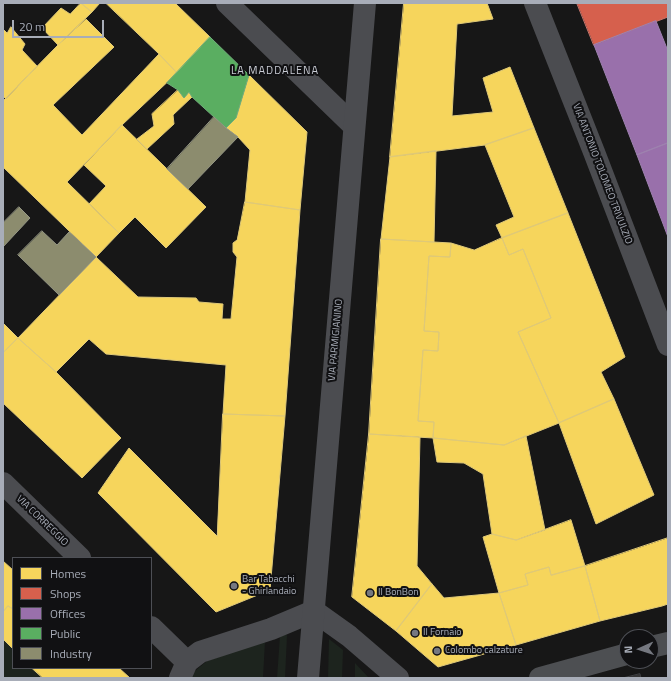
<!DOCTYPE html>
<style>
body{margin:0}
#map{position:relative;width:671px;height:681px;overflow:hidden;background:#171717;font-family:"Titillium Web",sans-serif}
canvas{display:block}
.frame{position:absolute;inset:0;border:4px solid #a8adb8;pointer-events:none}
.legend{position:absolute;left:12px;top:557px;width:140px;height:112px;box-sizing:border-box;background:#111113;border:1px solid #4d4f55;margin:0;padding:5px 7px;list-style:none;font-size:12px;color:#a8adb8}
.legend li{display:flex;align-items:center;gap:8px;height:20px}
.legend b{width:20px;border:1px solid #4d4f55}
.north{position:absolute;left:619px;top:629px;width:40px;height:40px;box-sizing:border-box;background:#111113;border:1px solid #4d4f55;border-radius:50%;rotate:267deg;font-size:11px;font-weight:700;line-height:16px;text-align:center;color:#a8adb8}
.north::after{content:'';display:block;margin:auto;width:14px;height:18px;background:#757880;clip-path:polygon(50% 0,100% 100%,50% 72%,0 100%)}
.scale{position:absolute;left:12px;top:20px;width:92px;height:18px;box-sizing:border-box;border:2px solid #a8adb8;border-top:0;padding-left:5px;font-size:12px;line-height:14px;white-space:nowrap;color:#a8adb8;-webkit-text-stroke:3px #111113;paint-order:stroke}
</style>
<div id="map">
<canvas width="671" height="681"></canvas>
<div class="frame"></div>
<ul class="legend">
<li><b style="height:11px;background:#f6d55c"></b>Homes</li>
<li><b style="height:11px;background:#d6604d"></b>Shops</li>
<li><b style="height:11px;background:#9970ab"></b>Offices</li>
<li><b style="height:11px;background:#5aae61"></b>Public</li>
<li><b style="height:11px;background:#8c8c6e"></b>Industry</li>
</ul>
<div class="north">N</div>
<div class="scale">20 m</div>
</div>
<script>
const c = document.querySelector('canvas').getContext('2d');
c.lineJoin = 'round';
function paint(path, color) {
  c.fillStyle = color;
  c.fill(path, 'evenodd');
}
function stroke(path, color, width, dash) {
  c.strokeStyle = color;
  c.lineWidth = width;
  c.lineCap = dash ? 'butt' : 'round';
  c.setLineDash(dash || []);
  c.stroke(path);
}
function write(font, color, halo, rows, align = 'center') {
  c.font = font + ' "Titillium Web",sans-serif';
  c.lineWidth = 4;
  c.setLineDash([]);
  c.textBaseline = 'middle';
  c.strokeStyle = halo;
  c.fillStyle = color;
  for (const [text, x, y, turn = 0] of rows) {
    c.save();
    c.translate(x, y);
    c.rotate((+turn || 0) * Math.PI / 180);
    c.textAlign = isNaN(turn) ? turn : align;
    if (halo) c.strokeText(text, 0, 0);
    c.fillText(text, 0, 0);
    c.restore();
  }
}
paint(new Path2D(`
 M 286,634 L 287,636 L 285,678 L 277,678 L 280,636 Z
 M 3,639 L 13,649 L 13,668 L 32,668 L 43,678 L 3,678 Z
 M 329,639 L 343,650 L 342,678 L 328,678 Z
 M 265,641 L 263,678 L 189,678 L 195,671 L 207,661 Z
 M 355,663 L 369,678 L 355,678 Z`), '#1d241e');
const homes = new Path2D(`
 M 81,3 L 92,12 L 58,45 L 42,28 L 61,8 L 70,14 Z
 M 81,3 L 100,3 L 92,12 Z
 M 106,3 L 175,3 L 210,37 L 177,73 L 159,54 Z
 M 404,3 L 487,3 L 493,19 L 457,24 L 452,116 L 493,112 L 483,78 L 510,67 L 534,128 L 485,145 L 390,157 Z
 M 86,19 L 114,47 L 53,105 L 82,135 L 159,54 L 177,73 L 122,125 L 67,182 L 119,233 L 96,257 L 3,167 L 3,101 L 58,45 Z
 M 11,27 L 25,44 L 22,50 L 37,66 L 6,99 L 3,96 L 3,29 L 7,33 Z
 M 249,75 L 307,132 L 300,210 L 245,202 L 250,150 L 238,137 L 226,128 L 236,118 Z
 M 178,90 L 184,98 L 189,92 L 192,97 L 173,115 L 174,124 L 147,149 L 137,139 L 154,126 L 152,114 Z
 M 122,125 L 206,207 L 166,248 L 135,217 L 119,233 L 89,204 L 106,186 L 84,165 Z
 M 534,128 L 568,213 L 502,238 L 496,225 L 514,217 L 485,145 Z
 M 436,151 L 434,242 L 381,239 L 390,157 Z
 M 245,202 L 300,210 L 285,416 L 223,414 L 226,365 L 106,354 L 89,339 L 56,372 L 18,338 L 96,257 L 138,297 L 196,298 L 199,302 L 223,304 L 222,319 L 231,319 L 237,257 L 233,252 L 233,243 L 237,240 Z
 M 568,213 L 625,357 L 601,372 L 614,399 L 559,423 L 518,332 L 551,318 L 523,249 L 509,255 L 502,238 Z
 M 502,238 L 509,255 L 523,249 L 551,318 L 518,332 L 559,423 L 504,445 L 433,438 L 434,422 L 418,421 L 423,350 L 438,351 L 439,332 L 424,331 L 429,256 L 450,257 L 451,243 L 474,250 Z
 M 381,239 L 451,243 L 450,257 L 429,256 L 424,331 L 439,332 L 438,351 L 423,350 L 418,421 L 434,422 L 433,438 L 369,434 Z
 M 3,323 L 18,338 L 3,353 Z
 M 18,338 L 56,372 L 121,438 L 82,478 L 3,403 L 3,353 Z
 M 614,399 L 654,495 L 596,524 L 559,423 Z
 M 223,414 L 285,416 L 270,590 L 216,612 L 98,493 L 129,448 L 217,536 Z
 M 369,434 L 420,437 L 417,566 L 432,584 L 396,631 L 352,597 Z
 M 526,436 L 545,530 L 516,540 L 492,534 L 483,474 L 464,463 L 437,462 L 433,438 L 504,445 Z
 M 571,520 L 585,566 L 551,575 L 549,567 L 525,574 L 528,585 L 499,593 L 483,537 L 492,534 L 516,540 Z
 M 668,538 L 668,604 L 662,606 L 600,621 L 585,566 Z
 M 3,561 L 13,570 L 13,609 L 8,606 L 3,612 Z
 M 585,566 L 600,621 L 516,645 L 499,593 L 528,585 L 525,574 L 549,567 L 551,575 Z
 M 432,584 L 444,598 L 499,593 L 516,645 L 438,667 L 396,631 Z
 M 8,606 L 13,609 L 13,649 L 3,639 L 3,612 Z
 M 32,668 L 119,668 L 130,678 L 43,678 Z`);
paint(homes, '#f6d55c');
stroke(homes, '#dfc978', 1);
const shops = new Path2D(`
 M 577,3 L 668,3 L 668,17 L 594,45 Z`);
paint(shops, '#d6604d');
stroke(shops, '#c8776d', 1);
const offices = new Path2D(`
 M 656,21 L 668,51 L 668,143 L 637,155 L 594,45 Z
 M 668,143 L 668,237 L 637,155 Z`);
paint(offices, '#9970ab');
stroke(offices, '#9e82af', 1);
const public = new Path2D(`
 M 210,37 L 249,75 L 236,118 L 226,128 L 192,97 L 189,92 L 184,98 L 178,90 L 167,83 Z`);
paint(public, '#5aae61');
stroke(public, '#71ae7b', 1);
const industry = new Path2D(`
 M 214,117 L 226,128 L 238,137 L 188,189 L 167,169 Z
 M 19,207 L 30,218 L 3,247 L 3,223 Z
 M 42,231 L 57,245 L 69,232 L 96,257 L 59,295 L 18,255 Z`);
paint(industry, '#8c8c6e');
stroke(industry, '#949684', 1);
const building = new Path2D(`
 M 640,674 L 641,678 L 623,678 Z`);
paint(building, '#353536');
stroke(building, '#3f4043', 1);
stroke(new Path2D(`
 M 227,3 L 354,126
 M 3,483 L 80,558
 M 151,627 L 187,662
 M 180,678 L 187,662 L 200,652 L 271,629 L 314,611 L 349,636 L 398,678`), '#4b4c50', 22);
stroke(new Path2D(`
 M 535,3 L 594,152 L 668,345
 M 308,678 L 365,3`), '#4b4c50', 22);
stroke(new Path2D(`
 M 651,647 L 668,643
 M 540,678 L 627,654`), '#4d4f52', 22);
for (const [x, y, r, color] of [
 [234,586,4,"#757880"],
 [370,593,4,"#757880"],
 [415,633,4,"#757880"],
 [437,651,4,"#757880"]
]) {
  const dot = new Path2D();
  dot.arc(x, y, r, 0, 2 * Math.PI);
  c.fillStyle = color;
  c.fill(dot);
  stroke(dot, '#111113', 1.5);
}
write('10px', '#a8adb8', '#111113', [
 ["VIA ANTONIO TOLOMEO TRIVULZIO",602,174,69],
 ["VIA PARMIGIANINO",336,340,-85],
 ["VIA CORREGGIO",42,521,44]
]);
write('10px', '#a8adb8', '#111113', [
 ["Bar Tabacchi",242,580],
 ["- Ghirlandaio",242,592],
 ["Il BonBon",378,593],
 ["Il Fornaio",423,633],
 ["Colombo calzature",445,651]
], 'left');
c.letterSpacing = '1px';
write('11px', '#c9ccd4', '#111113', [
 ["LA MADDALENA",275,71]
]);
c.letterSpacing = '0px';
</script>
